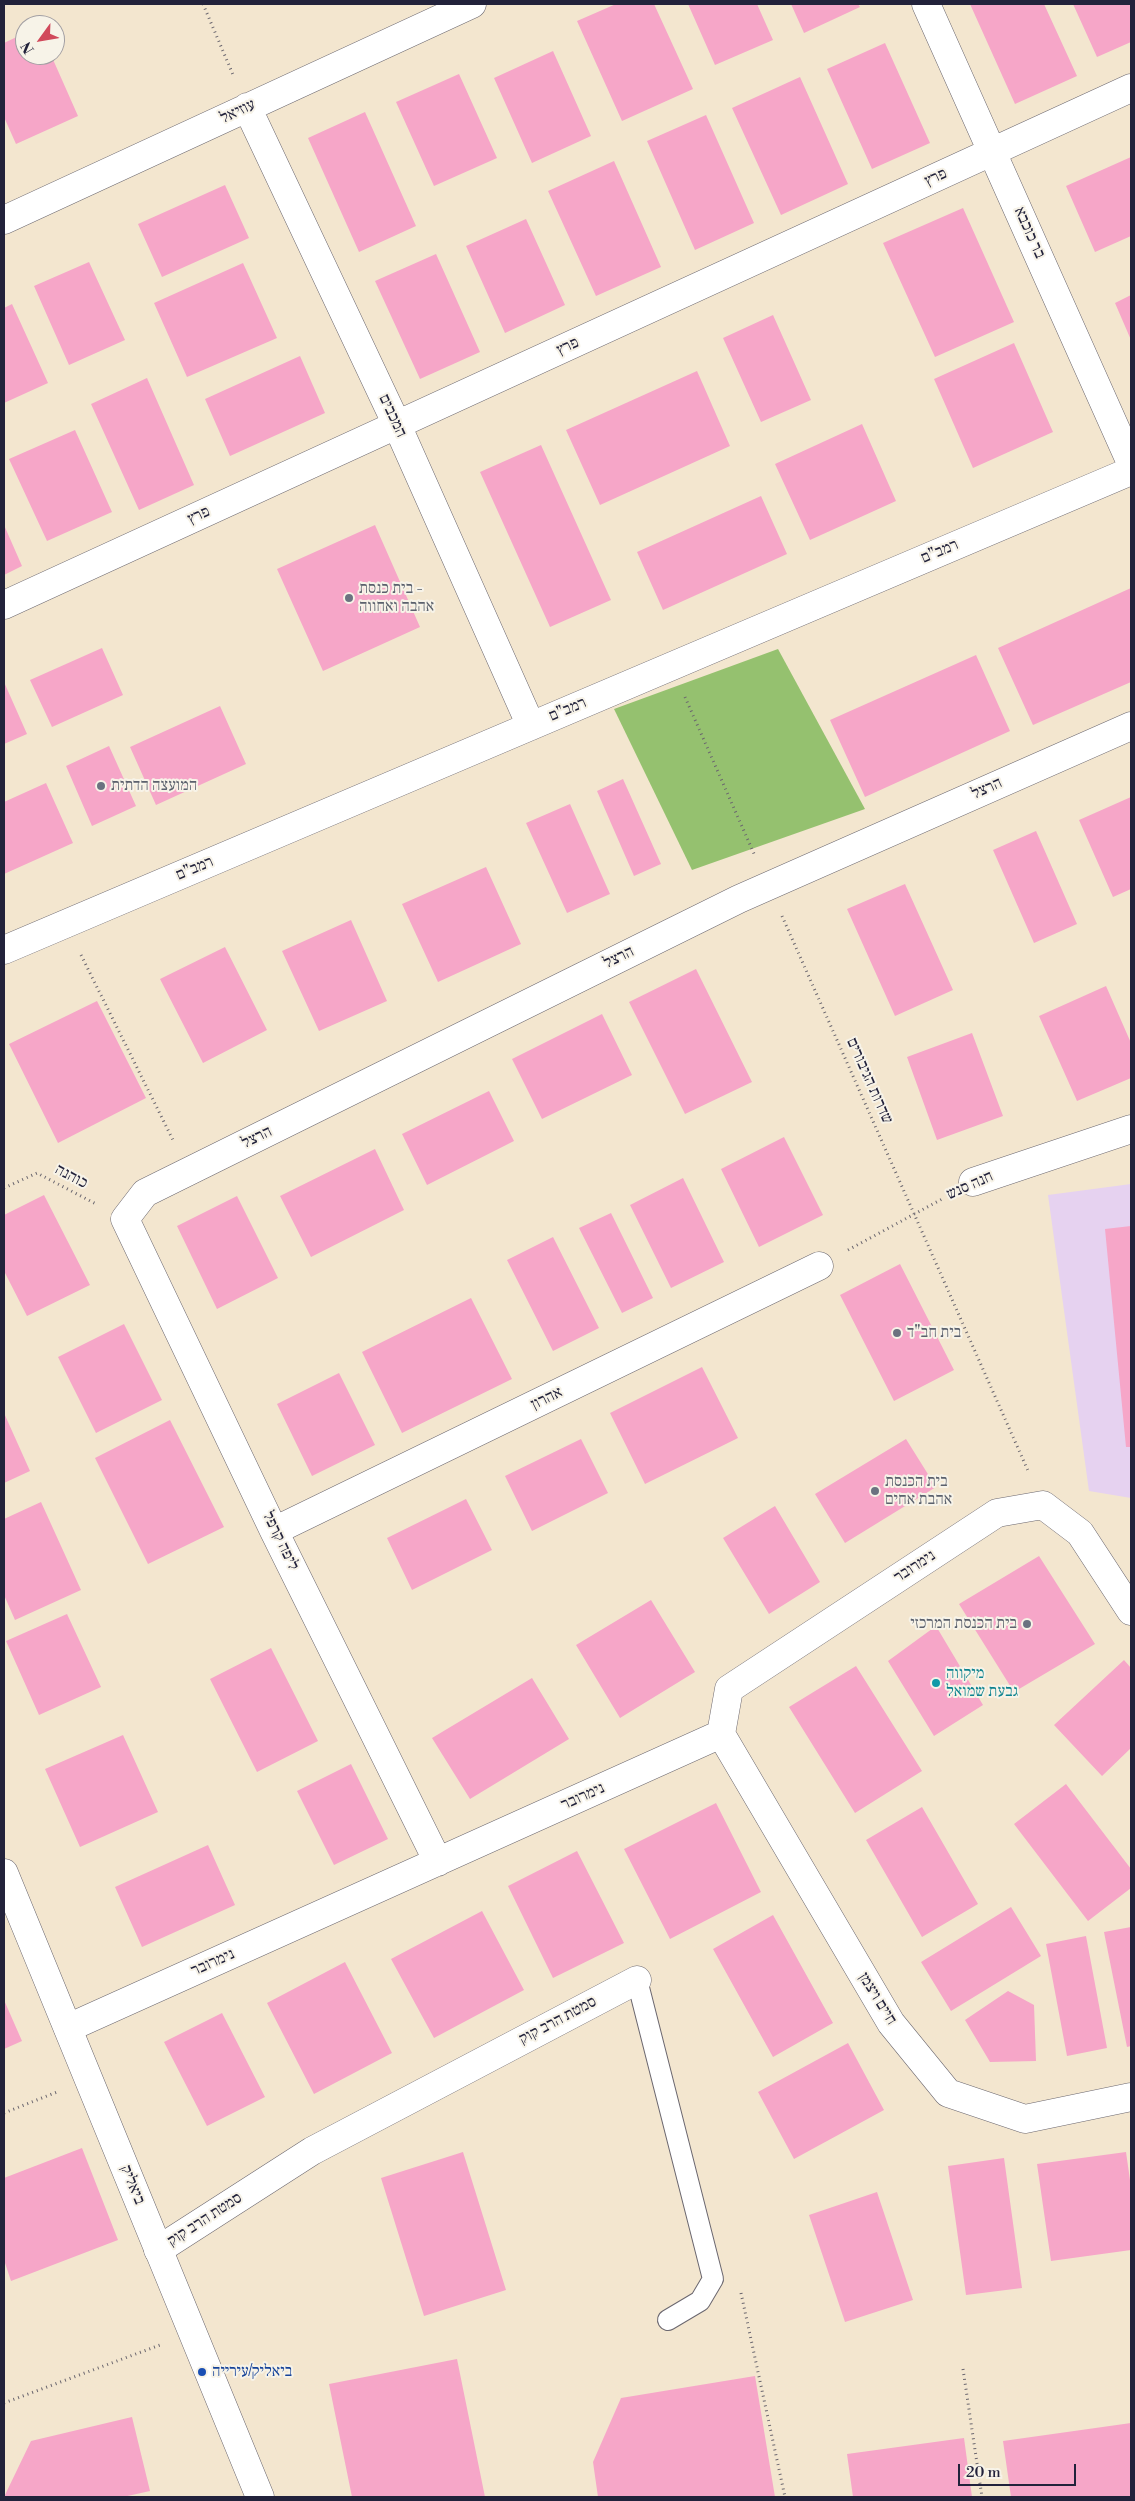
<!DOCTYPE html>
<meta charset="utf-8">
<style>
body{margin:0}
#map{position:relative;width:1135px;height:2501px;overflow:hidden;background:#f3e6cf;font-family:"Libre Bodoni",serif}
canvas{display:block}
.frame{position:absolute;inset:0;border:5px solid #22223b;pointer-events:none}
.north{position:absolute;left:15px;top:15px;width:50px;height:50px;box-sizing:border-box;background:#f7f3e8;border:1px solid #a29fa3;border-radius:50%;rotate:238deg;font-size:14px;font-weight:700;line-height:20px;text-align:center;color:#22223b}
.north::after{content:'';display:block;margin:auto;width:18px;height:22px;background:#d1495b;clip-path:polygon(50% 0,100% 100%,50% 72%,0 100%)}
.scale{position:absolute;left:958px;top:2464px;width:118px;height:22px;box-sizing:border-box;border:2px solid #22223b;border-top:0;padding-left:6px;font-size:15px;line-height:18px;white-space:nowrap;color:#22223b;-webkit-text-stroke:4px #f7f3e8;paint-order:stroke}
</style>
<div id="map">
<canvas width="1135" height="2501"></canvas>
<div class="frame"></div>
<div class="north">N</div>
<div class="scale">20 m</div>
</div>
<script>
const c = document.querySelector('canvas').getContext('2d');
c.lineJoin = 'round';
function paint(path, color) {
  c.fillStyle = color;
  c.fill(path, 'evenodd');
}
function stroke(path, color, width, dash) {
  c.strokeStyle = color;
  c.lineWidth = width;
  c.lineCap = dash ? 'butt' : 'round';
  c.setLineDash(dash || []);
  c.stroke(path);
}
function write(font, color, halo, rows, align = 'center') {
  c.font = font + ' "Libre Bodoni","Frank Ruhl Libre",serif';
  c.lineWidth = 4;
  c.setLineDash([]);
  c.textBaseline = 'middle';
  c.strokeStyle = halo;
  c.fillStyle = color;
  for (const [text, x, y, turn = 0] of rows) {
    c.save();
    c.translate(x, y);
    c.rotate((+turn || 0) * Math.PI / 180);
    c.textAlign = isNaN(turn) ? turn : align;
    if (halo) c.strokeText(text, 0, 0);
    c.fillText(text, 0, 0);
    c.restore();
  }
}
paint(new Path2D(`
 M 1131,1184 L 1131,1498 L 1089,1491 L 1048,1195 Z`), '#e6d2f0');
paint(new Path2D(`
 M 778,649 L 865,809 L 692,870 L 614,709 Z`), '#95c16f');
paint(new Path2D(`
 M 616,4 L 654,4 L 693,89 L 622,121 L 577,21 Z
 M 688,4 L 757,4 L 773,40 L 715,65 Z
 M 791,4 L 858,4 L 860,7 L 804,33 Z
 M 970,4 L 1044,4 L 1077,76 L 1015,104 Z
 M 1073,4 L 1131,4 L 1131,42 L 1097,57 Z
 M 25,33 L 25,55 L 51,55 L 78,116 L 16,144 L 4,117 L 4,43 Z
 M 885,43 L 930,143 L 872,169 L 827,69 Z
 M 553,51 L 591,136 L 532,163 L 494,78 Z
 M 459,74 L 497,158 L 434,186 L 396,102 Z
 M 800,77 L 848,184 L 781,215 L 732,108 Z
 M 365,112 L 416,226 L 359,252 L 308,138 Z
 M 706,115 L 754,223 L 695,250 L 647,141 Z
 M 1131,157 L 1131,236 L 1095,252 L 1066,186 Z
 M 614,161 L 661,267 L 596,296 L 548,191 Z
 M 225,185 L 249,238 L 162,277 L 138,224 Z
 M 963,208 L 1014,322 L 935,357 L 883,243 Z
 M 526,219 L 565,305 L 505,333 L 466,246 Z
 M 436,254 L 480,352 L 420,379 L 375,281 Z
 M 89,262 L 125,340 L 69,365 L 34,286 Z
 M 243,263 L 277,338 L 187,377 L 154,303 Z
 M 1131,295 L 1131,340 L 1115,303 Z
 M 12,304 L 48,383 L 4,403 L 4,308 Z
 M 773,315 L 811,400 L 761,422 L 723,338 Z
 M 1014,343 L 1053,432 L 973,468 L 934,379 Z
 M 300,356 L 325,413 L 230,456 L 205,399 Z
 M 697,371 L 730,446 L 600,505 L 566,430 Z
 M 147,378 L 194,485 L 139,510 L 91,404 Z
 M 862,424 L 896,501 L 810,540 L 775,464 Z
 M 75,430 L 112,512 L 47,541 L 9,459 Z
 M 541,445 L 611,600 L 550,627 L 480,472 Z
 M 761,496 L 787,554 L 663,610 L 637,552 Z
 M 4,525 L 22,566 L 4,575 Z
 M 375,525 L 420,627 L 323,671 L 277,569 Z
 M 1131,588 L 1131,682 L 1033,725 L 998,648 Z
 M 102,648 L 123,695 L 52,727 L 30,680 Z
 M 976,655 L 1010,731 L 865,797 L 830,720 Z
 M 4,682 L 27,734 L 4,744 Z
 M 220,706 L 246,764 L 156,805 L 130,747 Z
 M 109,746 L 136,806 L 92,826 L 66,766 Z
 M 623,779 L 661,864 L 634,876 L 597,791 Z
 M 46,783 L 73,843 L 4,874 L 4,802 Z
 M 1131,797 L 1131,889 L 1113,897 L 1079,820 Z
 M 570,804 L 610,894 L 567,913 L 526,823 Z
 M 1036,831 L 1077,924 L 1034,943 L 993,850 Z
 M 486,867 L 521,944 L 438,982 L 402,904 Z
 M 905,884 L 953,990 L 895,1016 L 847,909 Z
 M 351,920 L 387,1001 L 319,1031 L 282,951 Z
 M 225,947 L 267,1030 L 203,1063 L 160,979 Z
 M 696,969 L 752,1082 L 685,1114 L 629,1002 Z
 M 1106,986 L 1131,1043 L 1131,1078 L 1077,1101 L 1039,1016 Z
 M 97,1001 L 146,1098 L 58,1143 L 9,1044 Z
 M 602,1014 L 632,1075 L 542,1119 L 512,1059 Z
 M 972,1033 L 1003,1116 L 937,1140 L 907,1057 Z
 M 489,1091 L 514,1141 L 427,1185 L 402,1134 Z
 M 784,1137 L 823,1215 L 759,1247 L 721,1169 Z
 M 375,1149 L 404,1210 L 311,1257 L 280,1196 Z
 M 683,1178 L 724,1262 L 671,1288 L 630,1205 Z
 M 44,1195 L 90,1285 L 27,1316 L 4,1271 L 4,1215 Z
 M 237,1196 L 278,1278 L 217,1309 L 177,1226 Z
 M 611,1213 L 653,1298 L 622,1313 L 579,1228 Z
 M 1131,1226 L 1131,1447 L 1126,1447 L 1105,1229 Z
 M 553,1237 L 599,1328 L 553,1351 L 507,1260 Z
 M 900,1264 L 954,1370 L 894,1401 L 840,1295 Z
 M 471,1298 L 512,1379 L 402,1433 L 362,1352 Z
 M 124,1324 L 162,1400 L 96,1433 L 58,1357 Z
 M 702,1367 L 738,1438 L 645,1484 L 610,1413 Z
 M 339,1373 L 375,1445 L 312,1476 L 277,1404 Z
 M 4,1413 L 30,1471 L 4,1483 Z
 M 170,1420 L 224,1527 L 148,1564 L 95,1458 Z
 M 581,1439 L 608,1493 L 532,1531 L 505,1476 Z
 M 906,1439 L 936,1487 L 845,1543 L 815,1494 Z
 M 466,1499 L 492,1550 L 412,1590 L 387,1538 Z
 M 41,1502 L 81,1590 L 15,1620 L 4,1595 L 4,1519 Z
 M 775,1506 L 820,1582 L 769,1614 L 723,1538 Z
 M 1039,1556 L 1095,1644 L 1014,1692 L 959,1604 Z
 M 651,1600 L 695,1672 L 620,1718 L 576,1645 Z
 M 67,1614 L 101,1687 L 39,1715 L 6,1641 Z
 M 936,1626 L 983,1705 L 934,1736 L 888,1661 Z
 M 271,1648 L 318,1741 L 257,1772 L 210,1679 Z
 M 1124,1660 L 1131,1668 L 1131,1748 L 1102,1776 L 1054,1725 Z
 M 856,1666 L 922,1771 L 855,1813 L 789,1707 Z
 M 532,1678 L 569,1739 L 470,1799 L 432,1738 Z
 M 123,1735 L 158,1812 L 80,1847 L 45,1769 Z
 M 351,1764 L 388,1839 L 334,1865 L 297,1791 Z
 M 1066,1784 L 1131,1869 L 1131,1888 L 1088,1921 L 1014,1824 Z
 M 716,1803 L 761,1892 L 670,1939 L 624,1849 Z
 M 922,1807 L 978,1904 L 922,1937 L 866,1840 Z
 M 208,1845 L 235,1905 L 142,1947 L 115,1887 Z
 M 577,1851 L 624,1943 L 553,1978 L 508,1886 Z
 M 1011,1907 L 1041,1956 L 951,2011 L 921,1962 Z
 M 482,1911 L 524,1990 L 434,2038 L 391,1959 Z
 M 773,1915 L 833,2023 L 773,2057 L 713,1949 Z
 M 1131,1927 L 1131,2046 L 1127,2047 L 1104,1932 Z
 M 1086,1936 L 1107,2048 L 1067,2056 L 1046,1944 Z
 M 345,1962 L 392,2053 L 314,2094 L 267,2003 Z
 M 1008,1991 L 1034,2005 L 1036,2061 L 990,2062 L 965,2020 Z
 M 4,2000 L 22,2041 L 4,2049 Z
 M 222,2013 L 265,2097 L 207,2126 L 164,2042 Z
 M 848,2043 L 884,2110 L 794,2159 L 758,2092 Z
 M 82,2148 L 118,2240 L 11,2281 L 4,2260 L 4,2178 Z
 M 463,2152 L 506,2290 L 424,2316 L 381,2178 Z
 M 1126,2152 L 1131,2187 L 1131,2250 L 1051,2261 L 1037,2164 Z
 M 1004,2158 L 1022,2288 L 966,2295 L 948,2166 Z
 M 877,2192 L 913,2300 L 845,2322 L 809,2215 Z
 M 457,2359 L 485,2497 L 352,2497 L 329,2384 Z
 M 755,2376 L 775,2497 L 598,2497 L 593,2462 L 621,2398 Z
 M 132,2417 L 150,2491 L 123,2497 L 4,2497 L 31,2441 Z
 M 1131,2423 L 1131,2497 L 1011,2497 L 1003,2441 Z
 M 964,2438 L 972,2497 L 853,2497 L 847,2454 Z`), '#f6a6c8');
const service = new Path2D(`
 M 637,1980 L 713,2279 L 700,2301 L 668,2320`);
const minor = new Path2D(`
 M 926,4 L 1131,463
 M 247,107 L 397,425 L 531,726
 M 4,220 L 472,4
 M 4,605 L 1131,88
 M 4,950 L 1131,471
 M 973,1182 L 1131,1129
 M 274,1531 L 819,1266
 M 721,1734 L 891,2023 L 948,2093 L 1025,2119 L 1131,2097
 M 721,1734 L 729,1689 L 997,1513 L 1043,1505 L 1080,1533 L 1131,1611
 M 438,1862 L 274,1531 L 125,1219 L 145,1193 L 739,899 L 1131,726
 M 68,2028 L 721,1734
 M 158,2250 L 312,2151 L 637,1980`);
const tertiary = new Path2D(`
 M 4,1873 L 260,2497`);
stroke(service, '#6b676f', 22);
stroke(minor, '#6b676f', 29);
stroke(tertiary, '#6b676f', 29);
stroke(new Path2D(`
 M 203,4 L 234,77
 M 685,697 L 755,856
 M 782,916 L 1029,1473
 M 81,955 L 173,1140
 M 4,1188 L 37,1173 L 96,1204
 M 848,1250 L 944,1198
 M 4,2113 L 57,2092
 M 741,2293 L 785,2497
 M 963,2369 L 982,2497
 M 4,2403 L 160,2345`), '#6b676f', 3, [1, 4]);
stroke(service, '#fff', 20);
stroke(minor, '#fff', 28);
stroke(tertiary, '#fff', 28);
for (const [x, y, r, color] of [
 [349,598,5,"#6b7280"],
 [101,786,5,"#6b7280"],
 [897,1333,5,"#6b7280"],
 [875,1491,5,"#6b7280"],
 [1027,1624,5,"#6b7280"],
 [936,1683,5,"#0f9aa8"],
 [202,2372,5,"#1a4fb4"]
]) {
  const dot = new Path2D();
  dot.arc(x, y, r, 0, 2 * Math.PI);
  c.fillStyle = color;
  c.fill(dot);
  stroke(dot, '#f7f3e8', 2);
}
write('16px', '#22223b', '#f7f3e8', [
 ["עוזיאל",238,112,-25],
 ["פרץ",936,178,-25],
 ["בר כוכבא",1029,233,66],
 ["פרץ",568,347,-25],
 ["המכבים",392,416,65],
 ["פרץ",199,516,-25],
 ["רמב\"ם",940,552,-23],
 ["רמב\"ם",568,710,-23],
 ["הרצל",987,789,-24],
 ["רמב\"ם",195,869,-23],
 ["הרצל",619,958,-26],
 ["שדרות הגיבורים",869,1081,66],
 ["הרצל",257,1138,-26],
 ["כוהנה",71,1177,28],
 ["חנה סנש",970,1186,-24],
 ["אהרון",547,1399,-26],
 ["ליפה קרפל",280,1541,64],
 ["נימרובר",915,1567,-33],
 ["נימרובר",583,1797,-24],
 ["נימרובר",213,1963,-24],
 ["חיים ויצמן",877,1999,58],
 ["סמטת הרב קוק",558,2021,-28],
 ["ביאליק",132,2185,68],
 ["סמטת הרב קוק",205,2220,-33]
]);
write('16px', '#5b616d', '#f7f3e8', [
 ["בית כנסת -",359,589],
 ["אהבה ואחווה",359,607],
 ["המועצה הדתית",111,786],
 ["בית חב\"ד",907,1333],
 ["בית הכנסת",885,1482],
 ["אהבת אחים",885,1500],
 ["בית הכנסת המרכזי",1017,1624,"right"]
], 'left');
write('16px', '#0d838f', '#f7f3e8', [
 ["מיקווה",946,1674],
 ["גבעת שמואל",946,1692]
], 'left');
write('16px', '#164399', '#f7f3e8', [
 ["ביאליק/עירייה",212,2372]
], 'left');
</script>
